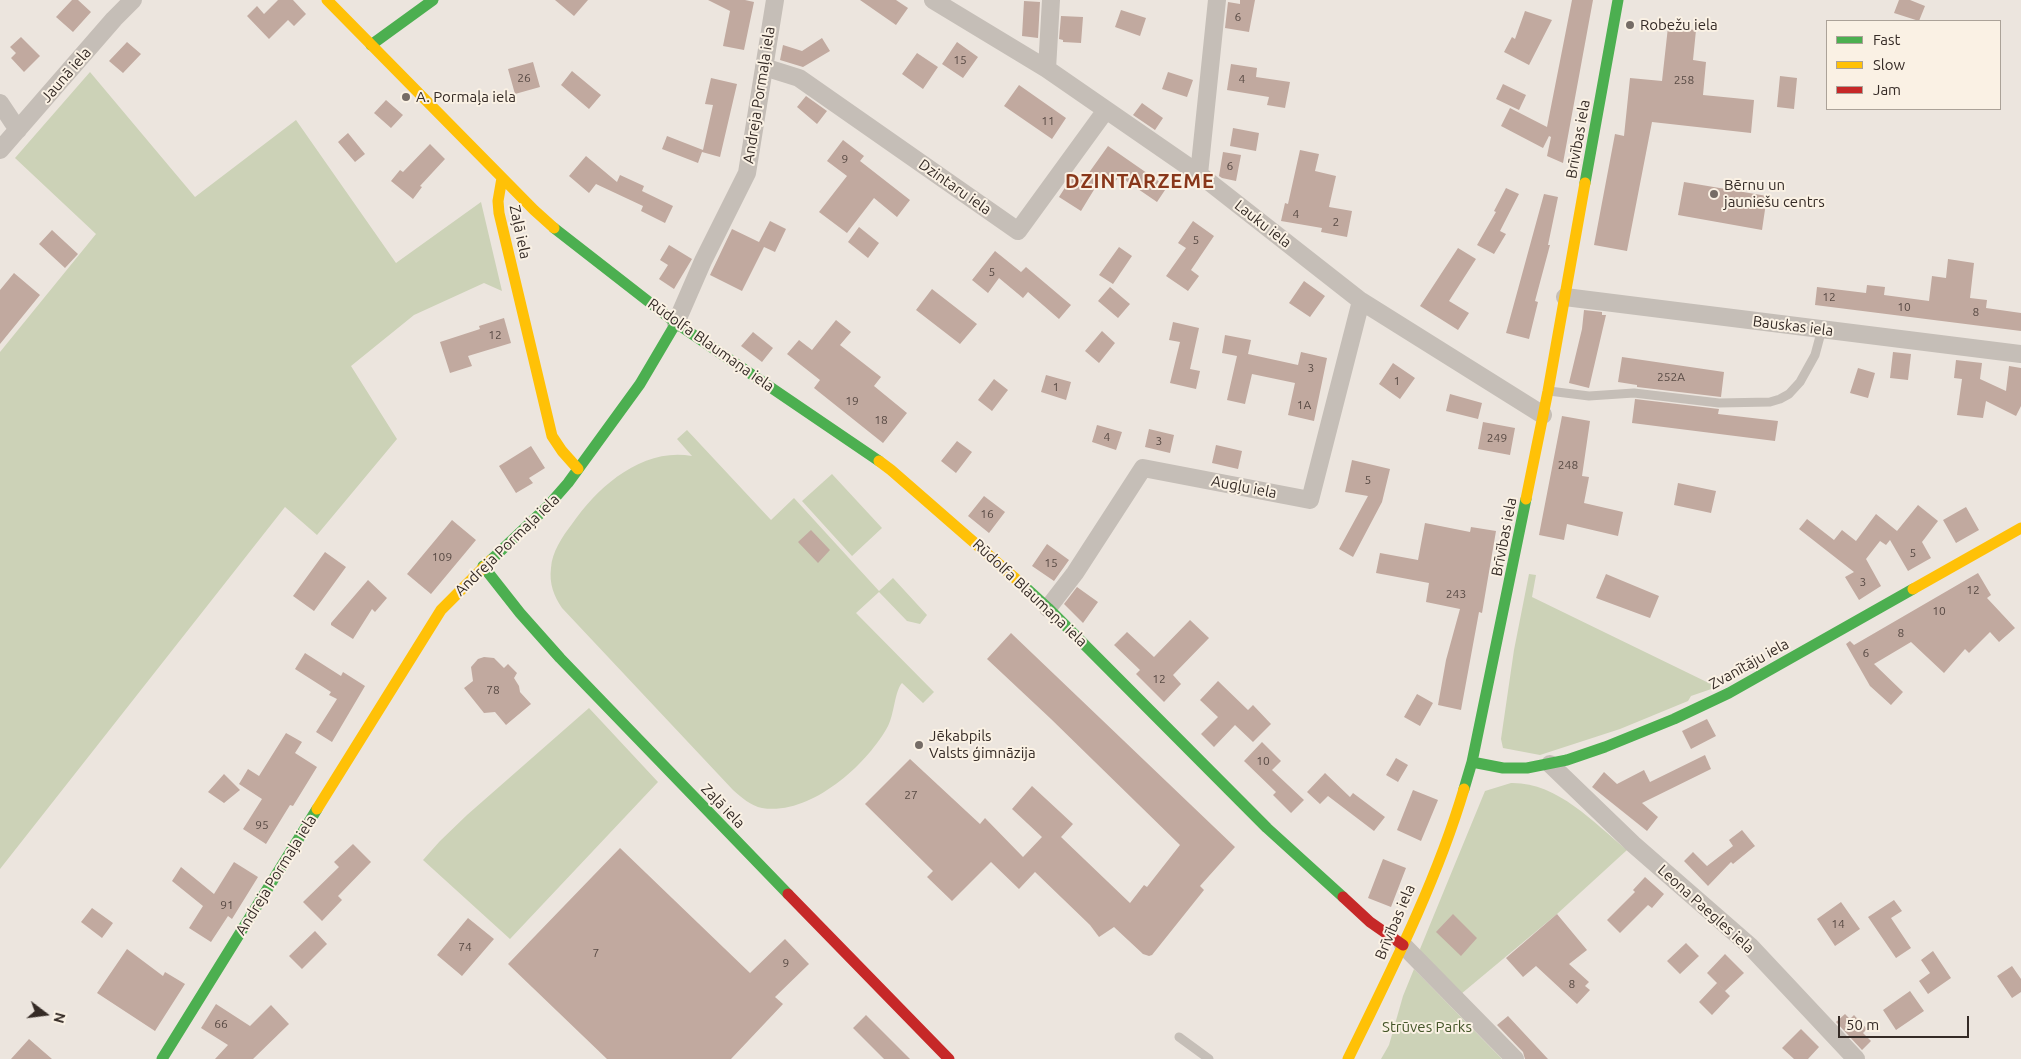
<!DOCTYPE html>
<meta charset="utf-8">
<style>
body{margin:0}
#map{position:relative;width:2021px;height:1059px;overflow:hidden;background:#ece5de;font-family:Ubuntu,sans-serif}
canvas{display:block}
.legend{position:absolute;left:1826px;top:20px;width:175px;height:90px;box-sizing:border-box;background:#faf1e4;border:1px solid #aba298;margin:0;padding:6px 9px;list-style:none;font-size:15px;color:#352b26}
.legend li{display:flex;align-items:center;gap:10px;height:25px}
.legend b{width:25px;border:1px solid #aba298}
.north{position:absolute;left:20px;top:989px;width:50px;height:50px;-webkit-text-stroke:4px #faf1e4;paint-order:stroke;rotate:105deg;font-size:14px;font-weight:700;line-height:20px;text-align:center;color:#352b26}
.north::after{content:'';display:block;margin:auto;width:18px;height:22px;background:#352b26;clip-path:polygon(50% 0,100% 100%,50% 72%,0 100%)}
.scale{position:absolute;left:1838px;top:1016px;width:131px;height:22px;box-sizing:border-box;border:2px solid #352b26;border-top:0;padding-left:6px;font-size:15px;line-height:18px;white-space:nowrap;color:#352b26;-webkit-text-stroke:4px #faf1e4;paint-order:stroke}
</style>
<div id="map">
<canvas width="2021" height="1059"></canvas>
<ul class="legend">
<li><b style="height:6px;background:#4caf50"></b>Fast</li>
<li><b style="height:6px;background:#ffc107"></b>Slow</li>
<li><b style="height:6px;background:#c62828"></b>Jam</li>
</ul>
<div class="north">N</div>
<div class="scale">50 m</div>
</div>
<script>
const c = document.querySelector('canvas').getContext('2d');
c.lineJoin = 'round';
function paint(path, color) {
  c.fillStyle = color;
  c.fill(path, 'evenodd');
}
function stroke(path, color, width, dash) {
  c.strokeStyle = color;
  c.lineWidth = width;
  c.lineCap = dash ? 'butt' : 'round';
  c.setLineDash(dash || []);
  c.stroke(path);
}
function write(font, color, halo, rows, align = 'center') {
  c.font = font + ' Ubuntu,sans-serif';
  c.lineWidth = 4;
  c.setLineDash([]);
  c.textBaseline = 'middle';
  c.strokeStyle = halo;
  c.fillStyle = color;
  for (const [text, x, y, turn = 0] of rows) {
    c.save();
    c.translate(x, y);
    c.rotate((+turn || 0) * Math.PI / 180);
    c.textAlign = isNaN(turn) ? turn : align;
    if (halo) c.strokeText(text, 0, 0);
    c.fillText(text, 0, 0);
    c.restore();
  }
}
paint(new Path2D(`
 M 90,72 L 195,197 L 296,120 L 396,263 L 481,202 L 502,291 L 484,283 L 414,315 L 351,366 L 397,439 L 317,535 L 285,507 L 0,869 L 0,352 L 96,234 L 15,158 Z
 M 687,430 L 771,520 L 794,498 L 879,591 L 893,578 L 927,615 L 920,624 L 907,621 L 879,592 L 856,613 L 934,692 L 923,703 L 902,683 C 895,690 894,715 888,726 C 867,765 810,816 762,808 C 751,806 741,797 733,790 L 562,608 C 554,596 549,584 551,568 C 552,552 562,537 572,524 C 598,486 643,447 692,456 L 677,439 Z
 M 832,474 L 882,528 L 852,556 L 802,501 Z
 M 1529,574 L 1536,575 L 1532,597 L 1717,687 L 1691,696 L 1688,701 L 1620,729 L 1540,755 L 1503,748 L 1501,739 L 1514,650 Z
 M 589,708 L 658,782 L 510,939 L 423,860 L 440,841 L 467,815 Z
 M 1511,783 C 1557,782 1593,822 1627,850 L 1557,914 L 1461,994 L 1421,954 L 1420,949 L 1485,791 Z
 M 1414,969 L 1502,1059 L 1381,1059 L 1389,1045 L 1403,996 Z`), '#ccd2b7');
paint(new Path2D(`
 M 72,0 L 78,0 L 91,12 L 73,32 L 56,17 Z
 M 278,0 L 293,0 L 306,14 L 294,26 L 288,20 L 269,39 L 247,16 L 257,6 L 264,14 Z
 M 555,0 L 588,0 L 574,16 Z
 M 708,0 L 745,0 L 754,2 L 744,50 L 723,46 L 730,11 Z
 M 860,0 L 896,0 L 908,8 L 896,25 Z
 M 1240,0 L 1255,0 L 1249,32 L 1225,28 L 1228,2 L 1240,4 Z
 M 1572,0 L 1593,0 L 1563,163 L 1547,156 L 1551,137 L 1549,136 L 1543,148 L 1501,126 L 1510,108 L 1547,127 Z
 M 1899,0 L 1910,0 L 1925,6 L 1919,21 L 1894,13 Z
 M 1024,1 L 1040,2 L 1038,38 L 1022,36 Z
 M 1121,10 L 1146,18 L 1140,36 L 1115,27 Z
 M 1525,11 L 1552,20 L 1529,65 L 1504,52 L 1512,37 L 1515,39 Z
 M 1061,16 L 1083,17 L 1081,43 L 1063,42 L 1063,40 L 1059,39 Z
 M 1668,27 L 1696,30 L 1693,60 L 1706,62 L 1703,95 L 1754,100 L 1751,133 L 1652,122 L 1627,251 L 1594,245 L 1615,134 L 1624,136 L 1630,78 L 1662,81 Z
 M 21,37 L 40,56 L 24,72 L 11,58 L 16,53 L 10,47 Z
 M 822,38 L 830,51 L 803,67 L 780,60 L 783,45 L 802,51 Z
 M 127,42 L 141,54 L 123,73 L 109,61 Z
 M 957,42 L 978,57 L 963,78 L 942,64 Z
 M 917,53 L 938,67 L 923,89 L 902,74 Z
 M 533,62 L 540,87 L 515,94 L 508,69 Z
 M 1231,64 L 1257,68 L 1256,77 L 1290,82 L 1285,108 L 1267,105 L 1269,97 L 1227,90 Z
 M 572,71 L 601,95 L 589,109 L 561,85 Z
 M 1168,72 L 1193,80 L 1187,97 L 1162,89 Z
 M 1780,76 L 1797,78 L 1794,109 L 1777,107 Z
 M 711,78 L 737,84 L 720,157 L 702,152 L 698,163 L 662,149 L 667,136 L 703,150 L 713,105 L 705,104 Z
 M 1503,84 L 1526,95 L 1519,110 L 1496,99 Z
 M 1019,85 L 1066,118 L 1052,139 L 1004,106 Z
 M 806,96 L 827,111 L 817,124 L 797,107 Z
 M 386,100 L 403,115 L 391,128 L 374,113 Z
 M 1142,103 L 1163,118 L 1155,130 L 1133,115 Z
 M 1233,128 L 1259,133 L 1256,151 L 1230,146 Z
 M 348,133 L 365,154 L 355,162 L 338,142 Z
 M 843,140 L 864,156 L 860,161 L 910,200 L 897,217 L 874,198 L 847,233 L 819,212 L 847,176 L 827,161 Z
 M 430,144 L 445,159 L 420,186 L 422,187 L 413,199 L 391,181 L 400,170 L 403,172 Z
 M 1108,146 L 1167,187 L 1157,202 L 1119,176 L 1115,182 L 1103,175 L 1081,211 L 1059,197 L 1073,175 L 1083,181 Z
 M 1300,150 L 1319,154 L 1315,171 L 1336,176 L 1329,207 L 1352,211 L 1347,237 L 1321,232 L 1322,228 L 1281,221 L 1285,203 L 1288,204 Z
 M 1223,152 L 1241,155 L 1236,181 L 1222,178 L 1219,176 Z
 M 586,156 L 617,182 L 620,175 L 644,186 L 642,191 L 673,206 L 665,223 L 641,211 L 643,206 L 596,184 L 589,193 L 569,176 Z
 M 1684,182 L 1767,196 L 1762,230 L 1678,215 Z
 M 1506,188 L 1519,194 L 1500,231 L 1506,234 L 1494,254 L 1477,245 L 1496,212 L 1494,211 Z
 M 1544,194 L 1558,197 L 1548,245 L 1550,245 L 1535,301 L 1538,302 L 1529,339 L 1506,333 Z
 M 770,221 L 786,229 L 775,252 L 764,247 L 742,291 L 710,275 L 732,229 L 759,242 Z
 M 1193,221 L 1214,236 L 1191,270 L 1199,276 L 1188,291 L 1166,276 L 1186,248 L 1178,243 Z
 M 859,227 L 879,243 L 868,258 L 848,242 Z
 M 52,230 L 78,254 L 65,268 L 39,244 Z
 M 669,245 L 692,259 L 674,289 L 659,279 L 668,265 L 660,260 Z
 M 1119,247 L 1132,256 L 1113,284 L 1099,275 Z
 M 1458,248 L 1476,259 L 1449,301 L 1469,313 L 1458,330 L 1420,306 Z
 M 995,251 L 1021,272 L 1026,267 L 1071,305 L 1059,319 L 1028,292 L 1023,298 L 999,278 L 988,293 L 972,280 Z
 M 1948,259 L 1974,263 L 1970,298 L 1987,300 L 1986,308 L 2021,313 L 2021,331 L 1815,305 L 1817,287 L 1866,293 L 1867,285 L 1885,287 L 1884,295 L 1929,301 L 1932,276 L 1946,278 Z
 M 14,273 L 40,295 L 0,344 L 0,290 Z
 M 1304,281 L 1325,296 L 1310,317 L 1289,303 Z
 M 1110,287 L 1130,304 L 1118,318 L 1098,301 Z
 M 932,289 L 977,324 L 960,344 L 916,310 Z
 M 1584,310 L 1602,312 L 1602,315 L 1606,315 L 1589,388 L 1569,383 L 1582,329 Z
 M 504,318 L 511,343 L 468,356 L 472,366 L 450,373 L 440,342 L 480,329 L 479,326 Z
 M 836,320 L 851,332 L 840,345 L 881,377 L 874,386 L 907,413 L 883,443 L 814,388 L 820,380 L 787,354 L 799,340 L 812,350 Z
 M 1173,322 L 1199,328 L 1190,369 L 1200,371 L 1196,389 L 1170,383 L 1180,342 L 1169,340 Z
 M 1102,331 L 1115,343 L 1099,363 L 1085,351 Z
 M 753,332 L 773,348 L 762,362 L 741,346 Z
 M 1225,335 L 1251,340 L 1248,354 L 1298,365 L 1301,352 L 1327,358 L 1314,421 L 1288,415 L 1295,383 L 1252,374 L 1245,404 L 1227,400 L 1237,356 L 1222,353 Z
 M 1893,352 L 1911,354 L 1908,380 L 1890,378 Z
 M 1622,357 L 1724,372 L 1721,397 L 1637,387 L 1637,385 L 1618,382 Z
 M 1956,360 L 1982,363 L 1980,379 L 2006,391 L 2009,366 L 2021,368 L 2021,406 L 2016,416 L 1986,401 L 1983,418 L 1957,415 L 1962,379 L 1954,378 Z
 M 1393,363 L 1415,378 L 1400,399 L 1379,384 Z
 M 1858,368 L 1875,373 L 1868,398 L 1850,393 Z
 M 1046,375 L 1071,382 L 1066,400 L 1041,392 Z
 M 994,379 L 1008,390 L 992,411 L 978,400 Z
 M 1450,394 L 1482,403 L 1478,419 L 1446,411 Z
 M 1635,399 L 1719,409 L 1718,414 L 1778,421 L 1775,441 L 1632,423 Z
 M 1562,416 L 1590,421 L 1582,476 L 1589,477 L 1584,503 L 1623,512 L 1618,536 L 1567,524 L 1564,540 L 1539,535 Z
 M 1483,422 L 1515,428 L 1510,455 L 1478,449 Z
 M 1097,425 L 1122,432 L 1116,450 L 1092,442 Z
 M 1149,429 L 1174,435 L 1170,453 L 1145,447 Z
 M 957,441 L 972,452 L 956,473 L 941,461 Z
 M 1216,445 L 1242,451 L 1238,469 L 1212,463 Z
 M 531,446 L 545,468 L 529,478 L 533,483 L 516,493 L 499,466 Z
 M 1352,460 L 1390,469 L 1382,502 L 1353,557 L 1339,549 L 1368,496 L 1345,492 Z
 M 1678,483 L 1716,491 L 1711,513 L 1674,505 Z
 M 984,496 L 1005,512 L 989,533 L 968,516 Z
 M 1918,505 L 1938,521 L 1922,542 L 1931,558 L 1908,571 L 1890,540 L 1886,545 L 1880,541 L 1866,559 L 1881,586 L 1859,600 L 1845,577 L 1854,572 L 1799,529 L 1807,519 L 1834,540 L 1842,530 L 1856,541 L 1876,514 L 1897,531 Z
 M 1966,507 L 1979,530 L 1956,543 L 1943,520 Z
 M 452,520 L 476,540 L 431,594 L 407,574 Z
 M 1425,523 L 1470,532 L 1471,527 L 1496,531 L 1482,613 L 1479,612 L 1461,710 L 1438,705 L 1446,660 L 1460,609 L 1426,602 L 1429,583 L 1376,573 L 1380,553 L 1418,560 Z
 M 811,530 L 830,550 L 818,563 L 798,542 Z
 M 1047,544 L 1069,560 L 1054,581 L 1032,566 Z
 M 325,552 L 346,567 L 314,611 L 293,596 Z
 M 1978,573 L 1991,595 L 1987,598 L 2015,628 L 1999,642 L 1990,632 L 1969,653 L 1965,649 L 1944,673 L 1911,642 L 1874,664 L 1903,692 L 1891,705 L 1870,686 L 1846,644 L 1850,641 L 1854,645 Z
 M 1606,574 L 1659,596 L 1650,618 L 1596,598 Z
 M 368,580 L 387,598 L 375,612 L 372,609 L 353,639 L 331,625 L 331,623 Z
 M 1077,587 L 1098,602 L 1083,623 L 1064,604 Z
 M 1190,620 L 1209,638 L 1173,675 L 1181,684 L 1164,702 L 1136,674 L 1140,670 L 1114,645 L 1127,632 L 1154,657 Z
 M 1011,633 L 1235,847 L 1200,886 L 1204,890 L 1152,955 L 1149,956 L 1143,954 L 1114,927 L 1099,937 L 1090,925 L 1035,872 L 1019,889 L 991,862 L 952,901 L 927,877 L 933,871 L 865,804 L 910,759 L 980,824 L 985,818 L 1023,857 L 1042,837 L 1012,809 L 1032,786 L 1073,824 L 1061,837 L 1130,903 L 1144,885 L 1147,887 L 1180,845 L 1051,719 L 987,659 Z
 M 305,653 L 341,676 L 343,672 L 365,686 L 332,742 L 316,732 L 337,699 L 329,695 L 331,692 L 295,669 Z
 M 484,657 L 494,658 L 504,668 L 508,664 L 517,673 L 514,678 L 519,686 L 520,692 L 531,704 L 506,725 L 495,712 L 484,713 L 464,688 L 473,681 L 471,667 L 478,659 Z
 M 1218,681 L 1248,710 L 1253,705 L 1271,724 L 1253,742 L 1235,725 L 1214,747 L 1201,734 L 1218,717 L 1200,700 Z
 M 1417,694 L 1433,703 L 1420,726 L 1404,717 Z
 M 1707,719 L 1716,736 L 1691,749 L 1682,731 Z
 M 286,733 L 302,742 L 295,753 L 317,767 L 293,806 L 290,805 L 266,844 L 243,829 L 262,799 L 239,784 L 248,769 L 259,776 Z
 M 1262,742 L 1281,761 L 1272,770 L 1304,800 L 1291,813 L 1273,795 L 1276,792 L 1244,761 Z
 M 1705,755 L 1711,769 L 1642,803 L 1658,817 L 1647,831 L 1592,787 L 1604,772 L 1617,784 L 1644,770 L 1650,782 Z
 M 1396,758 L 1408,765 L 1398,782 L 1386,775 Z
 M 1325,773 L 1350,797 L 1353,793 L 1385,817 L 1374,831 L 1328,796 L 1320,804 L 1307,792 Z
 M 224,774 L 240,790 L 224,803 L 208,792 Z
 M 1413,790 L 1438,800 L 1421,841 L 1397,830 Z
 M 1742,830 L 1755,846 L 1733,864 L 1731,862 L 1708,886 L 1684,861 L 1693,852 L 1707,866 L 1733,846 L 1729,840 Z
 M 353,844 L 371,862 L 338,896 L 342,900 L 322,921 L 303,902 L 339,867 L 334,862 Z
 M 620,848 L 750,973 L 785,939 L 809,964 L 775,997 L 783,1004 L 731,1059 L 607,1059 L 508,964 Z
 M 1383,859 L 1406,868 L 1391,907 L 1368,898 Z
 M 234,862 L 258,877 L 232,919 L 228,916 L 211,942 L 189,928 L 203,906 L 172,881 L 181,867 L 214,894 Z
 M 1645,877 L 1664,894 L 1652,908 L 1648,905 L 1620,933 L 1607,920 L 1635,892 L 1633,890 Z
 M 1894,900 L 1902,911 L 1891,918 L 1911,948 L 1896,958 L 1868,917 Z
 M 1841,902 L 1860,929 L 1835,946 L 1817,919 Z
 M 92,908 L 113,923 L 102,938 L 81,922 Z
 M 1453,914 L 1477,938 L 1461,956 L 1436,932 Z
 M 1557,914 L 1587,950 L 1569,964 L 1589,982 L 1585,986 L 1590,990 L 1577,1004 L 1536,966 L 1523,977 L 1506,958 Z
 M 468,918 L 494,939 L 462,976 L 437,955 Z
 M 315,931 L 327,944 L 302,969 L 289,956 Z
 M 1686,943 L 1699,956 L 1680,974 L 1667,961 Z
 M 127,949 L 163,976 L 165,972 L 185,984 L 155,1031 L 97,993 Z
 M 1933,951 L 1951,978 L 1928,994 L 1919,981 L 1930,973 L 1921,960 Z
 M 1725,954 L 1744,973 L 1725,991 L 1707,973 Z
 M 2012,966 L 2021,979 L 2021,992 L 2012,998 L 1997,976 Z
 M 1717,983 L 1730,996 L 1712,1015 L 1699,1002 Z
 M 1910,991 L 1924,1011 L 1896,1030 L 1883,1010 Z
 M 216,1004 L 250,1026 L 271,1005 L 289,1024 L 253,1059 L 215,1059 L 228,1045 L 201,1028 Z
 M 1845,1014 L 1850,1019 L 1854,1015 L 1867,1029 L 1863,1033 L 1871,1041 L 1862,1050 L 1836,1022 Z
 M 866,1015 L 910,1059 L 884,1059 L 853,1028 Z
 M 1508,1016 L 1548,1059 L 1525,1059 L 1523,1052 L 1497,1025 Z
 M 1801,1029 L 1819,1047 L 1808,1059 L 1794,1059 L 1782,1048 Z
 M 29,1039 L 52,1059 L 11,1059 Z`), '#c1a99f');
stroke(new Path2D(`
 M 1549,391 L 1589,396 L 1634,393 L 1719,403 L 1770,402 L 1780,399 L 1789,394 L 1800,382 L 1815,355 L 1822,329
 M 1179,1037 L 1209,1059`), '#c5beb7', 9);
stroke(new Path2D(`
 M 933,0 L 1047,69 L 1199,174 L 1361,301 L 1543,415
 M 764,67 L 799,78 L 1018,231 L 1106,110
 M 1047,69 L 1051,0
 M 0,103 L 18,130
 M 0,150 L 114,19 L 133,0
 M 1199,174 L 1217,0
 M 1565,297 L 2021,354
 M 676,323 L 703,261 L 747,173 L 775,0
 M 1048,608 L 1075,573 L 1143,468 L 1310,500 L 1361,301
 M 1550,764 L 1633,844 L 1750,946 L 1856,1059
 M 1403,945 L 1515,1059`), '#c5beb7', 18);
stroke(new Path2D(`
 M 371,45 L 433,0
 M 1585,183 L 1618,0
 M 554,228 L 676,323 L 879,461
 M 491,560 L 547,507 L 568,483 L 640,384 L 676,323
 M 483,566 L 520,613 L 560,658 L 788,894
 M 1024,586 L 1048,608 L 1267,828 L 1343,897
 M 1472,762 L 1503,768 L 1527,768 L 1567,760 L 1605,747 L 1674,719 L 1729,693 L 1913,589
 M 1464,789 L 1472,762 L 1526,499
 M 162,1059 L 317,809`), '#4caf50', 11);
stroke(new Path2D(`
 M 327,0 L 534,210 L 554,228
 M 502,178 L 498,201 L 499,213 L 552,436 L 562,451 L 578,469
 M 879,461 L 891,470 L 1024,586
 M 1526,499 L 1548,391 L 1585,183
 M 1913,589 L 2021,528
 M 317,809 L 441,610 L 491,560
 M 1348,1059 C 1391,971 1436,883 1464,789`), '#ffc107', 11);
stroke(new Path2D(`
 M 788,894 L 949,1059
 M 1343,897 L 1370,922 L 1403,945`), '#c62828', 11);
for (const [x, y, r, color] of [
 [1630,25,5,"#756c66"],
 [406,97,5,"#756c66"],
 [1714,194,5,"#756c66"],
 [919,745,5,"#756c66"]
]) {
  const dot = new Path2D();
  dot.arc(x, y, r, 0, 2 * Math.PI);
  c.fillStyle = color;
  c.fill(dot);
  stroke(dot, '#faf1e4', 2);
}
write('12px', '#584a44', null, [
 ["6",1238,17],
 ["15",960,60],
 ["26",524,78],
 ["4",1242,79],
 ["258",1684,80],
 ["11",1048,121],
 ["9",845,159],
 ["6",1230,166],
 ["4",1296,214],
 ["2",1336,222],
 ["5",1196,240],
 ["5",992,272],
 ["12",1829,297],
 ["10",1904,307],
 ["8",1976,312],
 ["12",495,335],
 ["3",1311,368],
 ["252A",1671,377],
 ["1",1397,381],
 ["1",1056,387],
 ["19",852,401],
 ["1A",1304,405],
 ["18",881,420],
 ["4",1107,437],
 ["249",1497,438],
 ["3",1159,441],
 ["248",1568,465],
 ["5",1368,480],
 ["16",987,514],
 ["5",1913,553],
 ["109",442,557],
 ["15",1051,563],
 ["3",1863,582],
 ["12",1973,590],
 ["243",1456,594],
 ["10",1939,611],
 ["8",1901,633],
 ["6",1866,653],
 ["12",1159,679],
 ["78",493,690],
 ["10",1263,761],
 ["27",911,795],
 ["95",262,825],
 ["91",227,905],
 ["14",1838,924],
 ["74",465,947],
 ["7",596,953],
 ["9",786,963],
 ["8",1572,984],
 ["66",221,1024]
]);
write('15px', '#352b26', '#faf1e4', [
 ["Robežu iela",1640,25],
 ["A. Pormaļa iela",416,97],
 ["Bērnu un",1724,185],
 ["jauniešu centrs",1724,202],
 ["Jēkabpils",929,736],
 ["Valsts ģimnāzija",929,753]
], 'left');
write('15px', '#352b26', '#faf1e4', [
 ["Jaunā iela",66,75,-49],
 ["Andreja Pormaļa iela",759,95,-81],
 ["Brīvības iela",1578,139,-80],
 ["Dzintaru iela",955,187,35],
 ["Lauku iela",1263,224,38],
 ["Zaļā iela",520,232,78],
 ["Bauskas iela",1793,326,7],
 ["Rūdolfa Blaumaņa iela",711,345,35],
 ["Augļu iela",1244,487,11],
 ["Brīvības iela",1504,537,-79],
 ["Andreja Pormaļa iela",507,545,-44],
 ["Rūdolfa Blaumaņa iela",1030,593,43],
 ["Zvanītāju iela",1749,664,-29],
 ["Zaļā iela",723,806,46],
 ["Andreja Pormaļa iela",276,875,-58],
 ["Leona Paegles iela",1706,909,42],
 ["Brīvības iela",1395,922,-67]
]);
write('15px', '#435528', '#faf1e4', [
 ["Strūves Parks",1427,1027]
]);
c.letterSpacing = '1px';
write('bold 20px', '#89371a', '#faf1e4', [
 ["DZINTARZEME",1140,181]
]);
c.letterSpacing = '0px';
</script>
